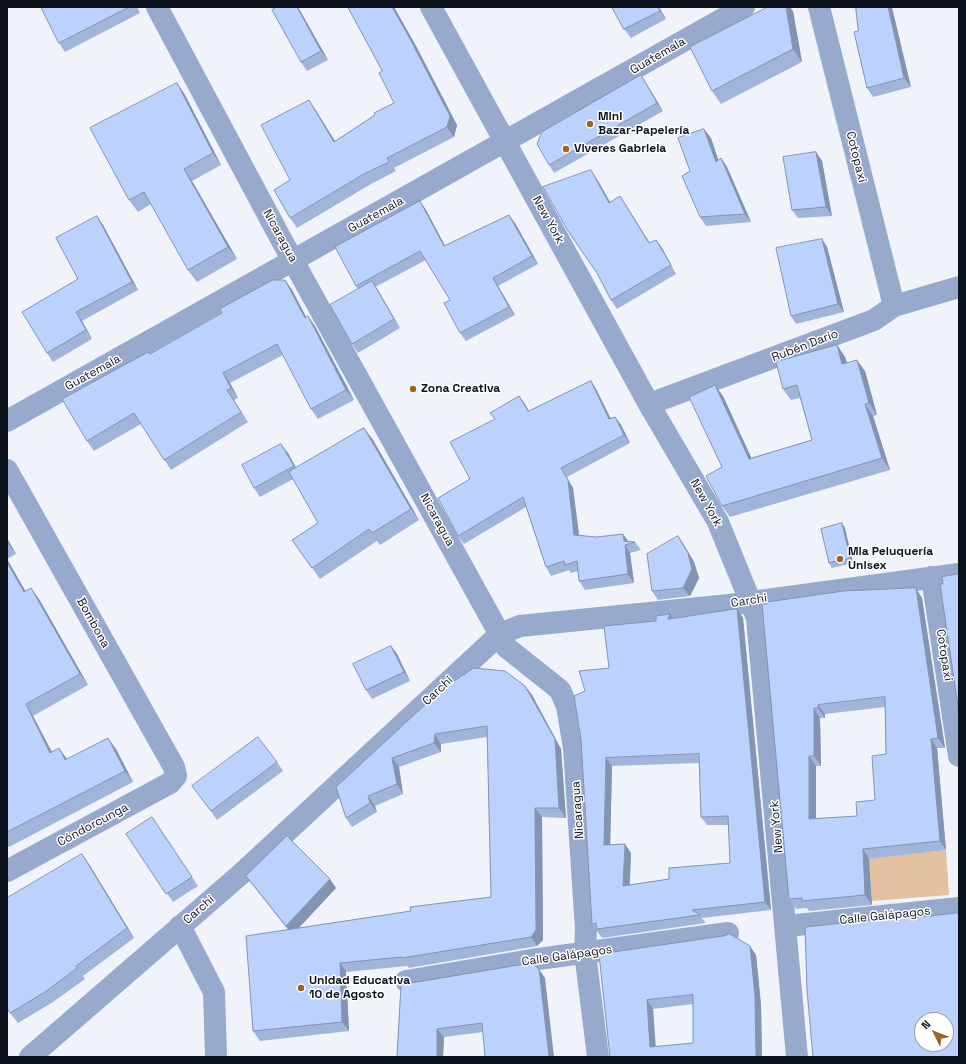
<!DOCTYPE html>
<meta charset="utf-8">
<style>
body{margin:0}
#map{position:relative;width:966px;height:1064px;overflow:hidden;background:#f0f3fa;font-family:"Space Grotesk",sans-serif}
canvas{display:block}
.frame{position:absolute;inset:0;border:8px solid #0c121c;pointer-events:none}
.north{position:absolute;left:914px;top:1012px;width:40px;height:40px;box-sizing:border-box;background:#fff;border:1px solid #9ea0a4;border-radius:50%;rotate:313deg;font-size:11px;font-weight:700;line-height:16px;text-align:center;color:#0c121c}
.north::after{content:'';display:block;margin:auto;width:14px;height:18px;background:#9d6422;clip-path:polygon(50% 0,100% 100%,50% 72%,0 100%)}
</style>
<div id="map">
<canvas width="966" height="1064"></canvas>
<div class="frame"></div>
<div class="north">N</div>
</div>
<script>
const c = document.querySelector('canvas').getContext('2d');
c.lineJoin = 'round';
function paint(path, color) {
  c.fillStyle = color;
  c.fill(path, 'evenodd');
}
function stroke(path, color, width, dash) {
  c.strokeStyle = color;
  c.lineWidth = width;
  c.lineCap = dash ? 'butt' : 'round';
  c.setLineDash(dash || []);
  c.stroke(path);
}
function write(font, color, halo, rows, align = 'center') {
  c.font = font + ' "Space Grotesk",sans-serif';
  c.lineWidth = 3;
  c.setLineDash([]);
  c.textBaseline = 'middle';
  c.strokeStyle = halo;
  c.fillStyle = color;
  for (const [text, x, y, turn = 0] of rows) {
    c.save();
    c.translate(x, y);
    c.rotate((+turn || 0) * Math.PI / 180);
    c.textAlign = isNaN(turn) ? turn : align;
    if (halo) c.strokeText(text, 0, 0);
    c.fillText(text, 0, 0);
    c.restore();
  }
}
paint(new Path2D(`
 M 946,850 L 949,895 L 872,901 L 870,874 L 865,859 Z`), '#e4c1a0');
stroke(new Path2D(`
 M 157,7 L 281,239 L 504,642 L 506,647 L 560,690 L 567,706 L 574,748 L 586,929 L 585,953 L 598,1057
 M 431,7 L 650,406 L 718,522 L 757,618 L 797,1057
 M 819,7 L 894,306
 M 650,406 L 660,400 L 874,320 L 894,306 L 959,287
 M 7,421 L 744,7
 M 7,470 L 174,767 L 176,776 L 170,783 L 7,871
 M 932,577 L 959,756
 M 180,926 L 214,992 L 216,1057
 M 787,926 L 959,908
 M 406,981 L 531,960 L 728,933
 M 30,1057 L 241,874 L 500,634 L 520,626 L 729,605 L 959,574`), '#97aace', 22);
paint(new Path2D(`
 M 41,7 L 137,7 L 140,13 L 65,52 L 59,43 Z
 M 278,7 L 298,7 L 328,60 L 307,71 L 301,62 Z
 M 348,7 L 394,7 L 416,46 L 457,125 L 454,137 L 394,168 L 396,171 L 371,184 L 297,228 L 290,218 L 290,180 L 315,109 L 335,141 L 394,103 L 382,71 Z
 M 612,7 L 659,7 L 666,19 L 631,38 L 624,29 Z
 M 856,7 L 911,87 L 873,97 L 867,88 L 858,31 Z
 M 793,11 L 802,62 L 721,104 L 712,91 Z
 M 641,75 L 646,83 L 663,111 L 554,173 L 549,165 Z
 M 177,83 L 185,95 L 221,165 L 192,181 L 237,259 L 197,282 L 188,270 L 151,204 L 138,212 L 129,200 Z
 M 704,129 L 711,138 L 718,160 L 721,158 L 727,167 L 751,222 L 706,226 L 700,217 L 690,171 Z
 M 816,152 L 822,161 L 832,216 L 798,218 L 792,210 Z
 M 597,179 L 610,202 L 626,205 L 650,243 L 656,240 L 662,248 L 676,274 L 617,309 L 611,300 Z
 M 420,201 L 426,210 L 445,246 L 515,223 L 538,264 L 498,286 L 515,315 L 466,341 L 460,333 L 450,300 L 426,260 L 375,287 L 400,328 L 358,353 L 352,344 L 358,289 L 356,286 Z
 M 97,216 L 103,225 L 138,290 L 82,321 L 92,339 L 53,362 L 47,353 L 78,279 Z
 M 822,239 L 827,247 L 844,312 L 796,324 L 791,316 Z
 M 285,280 L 292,290 L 306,317 L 315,326 L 354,400 L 318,419 L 311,409 L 283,355 L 230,383 L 238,398 L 234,400 L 248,422 L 171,470 L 141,424 L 94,451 L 87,441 L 150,353 Z
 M 837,345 L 845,357 L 847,362 L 865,371 L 877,415 L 873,416 L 890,470 L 730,517 L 722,506 L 722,467 L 723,396 L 751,458 L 812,440 L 800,398 L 791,400 L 783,389 Z
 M 591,381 L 596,389 L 610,418 L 615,417 L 621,425 L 630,443 L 567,477 L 573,488 L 579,535 L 635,542 L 641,550 L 630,553 L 634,583 L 585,590 L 579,581 L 578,571 L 571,573 L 569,570 L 551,576 L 546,567 L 526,507 L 464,544 L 458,536 L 470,479 L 495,419 L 519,396 L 529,411 Z
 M 364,428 L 373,440 L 419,520 L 380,545 L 377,541 L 320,579 L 292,540 L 318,523 L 293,479 L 260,497 L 254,488 L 288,453 L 296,468 Z
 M 845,528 L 853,563 L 832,568 L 829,563 Z
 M 678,536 L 684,545 L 694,562 L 699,578 L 690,596 L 658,600 L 652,591 Z
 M 7,538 L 16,554 L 7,559 Z
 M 7,559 L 26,592 L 39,599 L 88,685 L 33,716 L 52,752 L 67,759 L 116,749 L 133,782 L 9,847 L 7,845 L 7,751 L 8,751 L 7,749 Z
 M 922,598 L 945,748 L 937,748 L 946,850 L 869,859 L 872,905 L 809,911 L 807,908 L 796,909 L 789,899 L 762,604 ZM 885,707 L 886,754 L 875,800 L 857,816 L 816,819 L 816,766 L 821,766 L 820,718 L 825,718 L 825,714 Z
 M 737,609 L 743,618 L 771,910 L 702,918 L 706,923 L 602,938 L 592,924 L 581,739 L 585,691 L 609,668 L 656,621 ZM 699,763 L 701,817 L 707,825 L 729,825 L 730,863 L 669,879 L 630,885 L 631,853 L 625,844 L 610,845 L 612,766 Z
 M 391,646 L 397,654 L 410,681 L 372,699 L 366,690 Z
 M 525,686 L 532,695 L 561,749 L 566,818 L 542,817 L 543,940 L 537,946 L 409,968 L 407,966 L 346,972 L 349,1031 L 260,1041 L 253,1031 L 288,930 L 252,884 L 246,876 L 336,888 L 299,928 L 411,911 L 491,897 L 487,737 L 441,744 L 441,752 L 399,767 L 403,794 L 375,806 L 377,812 L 352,827 L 346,818 L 336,787 Z
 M 277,762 L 283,771 L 217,820 L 199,794 Z
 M 158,826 L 198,886 L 173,902 L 126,834 Z
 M 89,864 L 134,938 L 83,976 L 85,979 L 53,1002 L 18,1023 L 10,1013 Z
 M 599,954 L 756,955 L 761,1005 L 762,1057 L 610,1057 ZM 693,1004 L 693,1043 L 656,1047 L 653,1009 Z
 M 545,978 L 483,1032 L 444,1037 L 443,1057 L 397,1057 L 401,985 Z`), '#a1b5da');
paint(new Path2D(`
 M 297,7 L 298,7 L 328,60 L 321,51 Z
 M 392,7 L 394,7 L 416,46 L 457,125 L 454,137 L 447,127 Z
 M 658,7 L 659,7 L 666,19 L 660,11 Z
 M 786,7 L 790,7 L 793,11 L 802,62 L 793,49 Z
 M 888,7 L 892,7 L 911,87 L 904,78 Z
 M 641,75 L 646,83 L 663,111 L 657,103 Z
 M 177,83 L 185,95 L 221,165 L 213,153 Z
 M 309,100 L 315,109 L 341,151 L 334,142 Z
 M 704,129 L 711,138 L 722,171 L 716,162 Z
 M 816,152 L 822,161 L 832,216 L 826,207 Z
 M 721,158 L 727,167 L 751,222 L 745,214 Z
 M 184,169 L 192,181 L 237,259 L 228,247 Z
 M 591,170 L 597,179 L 615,211 L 609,203 Z
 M 620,196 L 626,205 L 655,252 L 649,243 Z
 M 420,201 L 426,210 L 450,255 L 444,246 Z
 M 509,215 L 515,223 L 538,264 L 532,256 Z
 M 97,216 L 103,225 L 138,290 L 132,282 Z
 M 822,239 L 827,247 L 844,312 L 838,304 Z
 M 656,240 L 662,248 L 676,274 L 671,265 Z
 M 493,278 L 498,286 L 515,315 L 509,307 Z
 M 285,280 L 292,290 L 312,328 L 305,318 Z
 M 372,281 L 378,290 L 400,328 L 394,319 Z
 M 76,312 L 82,321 L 92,339 L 86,330 Z
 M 308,316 L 315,326 L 354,400 L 346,390 Z
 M 837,345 L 845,357 L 850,375 L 842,364 Z
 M 857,360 L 865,371 L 877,415 L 869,403 Z
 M 223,373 L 230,383 L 238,398 L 231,388 Z
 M 591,381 L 596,389 L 615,427 L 609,419 Z
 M 715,385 L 723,396 L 757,470 L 749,459 Z
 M 519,396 L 525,404 L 534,420 L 528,411 Z
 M 865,404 L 873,416 L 890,470 L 882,458 Z
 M 615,417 L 621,425 L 630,443 L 624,435 Z
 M 364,428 L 373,440 L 419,520 L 411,509 Z
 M 281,444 L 288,453 L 300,475 L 294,466 Z
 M 561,468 L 573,488 L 580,543 L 574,535 Z
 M 842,523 L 845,528 L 853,563 L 850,558 Z
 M 623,534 L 629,542 L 624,541 Z
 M 678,536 L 684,545 L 694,562 L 699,578 L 690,596 L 683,588 Z
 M 7,538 L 16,554 L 7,542 Z
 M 625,545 L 630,553 L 634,583 L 628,574 Z
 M 7,559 L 32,603 L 24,592 L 7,562 Z
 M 31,588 L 39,599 L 88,685 L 80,674 Z
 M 916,588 L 922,598 L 945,748 L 938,738 Z
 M 737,609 L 743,618 L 771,910 L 765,902 Z
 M 670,614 L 676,623 L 668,619 Z
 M 391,646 L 397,654 L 410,681 L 404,672 Z
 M 525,686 L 532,695 L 561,749 L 566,818 L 559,808 Z
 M 26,704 L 33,716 L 58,764 L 50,753 Z
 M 818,705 L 825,714 L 825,718 L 818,708 Z
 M 814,708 L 820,718 L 821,766 L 814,756 Z
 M 435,734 L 441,744 L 441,752 L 434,743 Z
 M 108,738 L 116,749 L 133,782 L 125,771 Z
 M 931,739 L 937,748 L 946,850 L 940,841 Z
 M 59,748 L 67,759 L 65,760 Z
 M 809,756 L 816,766 L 816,829 L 809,819 Z
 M 392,758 L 399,767 L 403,794 L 397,784 Z
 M 606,758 L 612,766 L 610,854 L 604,845 Z
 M 368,796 L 375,806 L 377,812 L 370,803 Z
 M 535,808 L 542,817 L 543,940 L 537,946 L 531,937 Z
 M 625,844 L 631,853 L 629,894 L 623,886 Z
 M 863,849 L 869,859 L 872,905 L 865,895 Z
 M 82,854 L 89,864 L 134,938 L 127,928 Z
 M 330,879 L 336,888 L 292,935 L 286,926 Z
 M 750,946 L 756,955 L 761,1005 L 762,1057 L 756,1057 Z
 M 340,963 L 346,972 L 349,1031 L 342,1022 Z
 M 539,969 L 545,978 L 554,1057 L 549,1057 Z
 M 647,1000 L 653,1009 L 656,1056 L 650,1047 Z
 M 437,1029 L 444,1037 L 443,1057 L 437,1057 Z`), '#8393b2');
const building = new Path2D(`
 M 41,7 L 129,7 L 59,43 Z
 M 278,7 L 297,7 L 321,51 L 301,62 L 272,10 Z
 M 348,7 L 392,7 L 409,37 L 450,116 L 447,127 L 387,158 L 389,162 L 364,174 L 290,218 L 274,190 L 290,180 L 261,125 L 309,100 L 334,142 L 375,115 L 374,113 L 394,103 L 379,73 L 382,71 Z
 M 612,7 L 658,7 L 660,11 L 624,29 Z
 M 768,7 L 786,7 L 793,49 L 712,91 L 690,47 Z
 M 856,7 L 888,7 L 904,78 L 867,88 L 854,32 L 858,31 Z
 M 641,75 L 657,103 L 549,165 L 537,144 L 542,132 Z
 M 177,83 L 213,153 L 184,169 L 228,247 L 188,270 L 144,192 L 129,200 L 90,128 Z
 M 704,129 L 716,162 L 721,158 L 745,214 L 700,217 L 682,176 L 690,171 L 678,138 Z
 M 816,152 L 826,207 L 792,210 L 783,157 Z
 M 591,170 L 609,203 L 620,196 L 649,243 L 656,240 L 671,265 L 611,300 L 597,273 L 568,231 L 543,187 Z
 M 420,201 L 444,246 L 509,215 L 532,256 L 493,278 L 509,307 L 460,333 L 444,303 L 450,300 L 420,251 L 356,286 L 335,247 Z
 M 97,216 L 132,282 L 76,312 L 86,330 L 47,353 L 22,312 L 78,279 L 56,238 Z
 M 822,239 L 838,304 L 791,316 L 776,248 Z
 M 273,280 L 285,280 L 305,318 L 308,316 L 346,390 L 311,409 L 277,344 L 223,373 L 231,388 L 227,390 L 241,412 L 164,460 L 134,413 L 87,441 L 62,399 L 148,352 L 150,354 L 222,313 L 220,309 Z
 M 372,281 L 394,319 L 352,344 L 330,305 Z
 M 837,345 L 842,364 L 857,360 L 869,403 L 865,404 L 882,458 L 722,506 L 706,476 L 722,467 L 689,397 L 715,385 L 749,459 L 812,440 L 797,385 L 783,389 L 776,362 Z
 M 591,381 L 609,419 L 615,417 L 624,435 L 561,468 L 568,480 L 574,535 L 597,537 L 623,534 L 624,541 L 635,542 L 625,545 L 628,574 L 579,581 L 577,561 L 565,565 L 564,561 L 546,567 L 523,497 L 458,536 L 438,498 L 470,479 L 450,442 L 495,419 L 490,413 L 519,396 L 528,411 Z
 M 364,428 L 411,509 L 372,533 L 369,529 L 312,568 L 292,540 L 318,523 L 289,472 Z
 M 281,444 L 294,466 L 254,488 L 242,465 Z
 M 842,523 L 850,558 L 829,563 L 821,529 Z
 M 678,536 L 688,553 L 692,569 L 683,588 L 652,591 L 647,554 Z
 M 7,562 L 24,592 L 31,588 L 80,674 L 26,704 L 50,753 L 59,748 L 65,760 L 108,738 L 125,771 L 7,832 L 7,751 L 8,751 L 7,749 Z
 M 959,574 L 959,713 L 940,584 L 943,584 L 942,577 Z
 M 916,588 L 938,738 L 931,739 L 940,841 L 863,849 L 865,895 L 802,901 L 802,898 L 789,899 L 762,604 L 767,604 L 767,602 L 844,591 ZM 885,697 L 886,754 L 872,756 L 875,800 L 856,802 L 857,816 L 809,819 L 809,756 L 814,756 L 814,708 L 818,708 L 818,705 Z
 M 737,609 L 765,902 L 692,910 L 700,915 L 597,929 L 596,923 L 592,924 L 581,739 L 574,696 L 585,691 L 579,671 L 609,668 L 604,626 L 656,621 L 656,616 L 670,614 L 668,619 ZM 699,754 L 701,817 L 728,816 L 730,863 L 669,868 L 669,879 L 623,886 L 625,844 L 604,845 L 606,758 Z
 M 391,646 L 404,672 L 366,690 L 353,664 Z
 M 474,668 L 505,671 L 525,686 L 555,739 L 559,808 L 535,808 L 536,930 L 531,937 L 402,958 L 402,957 L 340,963 L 342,1022 L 253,1031 L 246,936 L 411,911 L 410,907 L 491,897 L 487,726 L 435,734 L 434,743 L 392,758 L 397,784 L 368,796 L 370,803 L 346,818 L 336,787 L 441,690 Z
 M 258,737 L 277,762 L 211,811 L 192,786 Z
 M 152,817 L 192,877 L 166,894 L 126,834 Z
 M 287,836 L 330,879 L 286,926 L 246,876 Z
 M 82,854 L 127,928 L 76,966 L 77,968 L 45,992 L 10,1013 L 7,1008 L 7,898 Z
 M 959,913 L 959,1057 L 813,1057 L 807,990 L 805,927 L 917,915 L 917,917 ZM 922,1020 L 946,1020 L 946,1044 L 922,1044 Z
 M 730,934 L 750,946 L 755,996 L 756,1057 L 610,1057 L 599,954 L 723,936 ZM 693,995 L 693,1043 L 650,1047 L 647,1000 Z
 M 532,963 L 539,969 L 549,1057 L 485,1057 L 482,1023 L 437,1029 L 437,1057 L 397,1057 L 401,985 Z`);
paint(building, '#bbd2fe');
stroke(building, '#8393b2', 1);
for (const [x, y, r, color] of [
 [590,124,4,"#9d6422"],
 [566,149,4,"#9d6422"],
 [413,389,4,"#9d6422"],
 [840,559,4,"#9d6422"],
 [301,988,4,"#9d6422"]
]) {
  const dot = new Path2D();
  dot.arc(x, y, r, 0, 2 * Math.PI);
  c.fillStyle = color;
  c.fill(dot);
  stroke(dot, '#fff', 1.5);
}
write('12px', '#0c121c', '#fff', [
 ["Guatemala",658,56,-30],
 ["Cotopaxi",856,157,76],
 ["Guatemala",376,215,-29],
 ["New York",548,220,61],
 ["Nicaragua",280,236,61],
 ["Rubén Darío",805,346,-21],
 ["Guatemala",93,373,-29],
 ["New York",706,503,61],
 ["Nicaragua",437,520,61],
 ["Carchi",749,601,-9],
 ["Bombona",93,623,61],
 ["Cotopaxi",944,655,81],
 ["Carchi",438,691,-43],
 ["Nicaragua",578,810,-94],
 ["Cóndorcunga",93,825,-28],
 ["New York",777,827,-95],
 ["Carchi",199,910,-41],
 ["Calle Galápagos",885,916,-6],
 ["Calle Galápagos",567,956,-8]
]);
write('bold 12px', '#0c121c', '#fff', [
 ["Mini",598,117],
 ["Bazar-Papelería",598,131],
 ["Viveres Gabriela",574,149],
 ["Zona Creativa",421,389],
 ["Mia Peluquería",848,552],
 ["Unisex",848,566],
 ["Unidad Educativa",309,981],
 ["10 de Agosto",309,995]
], 'left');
</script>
